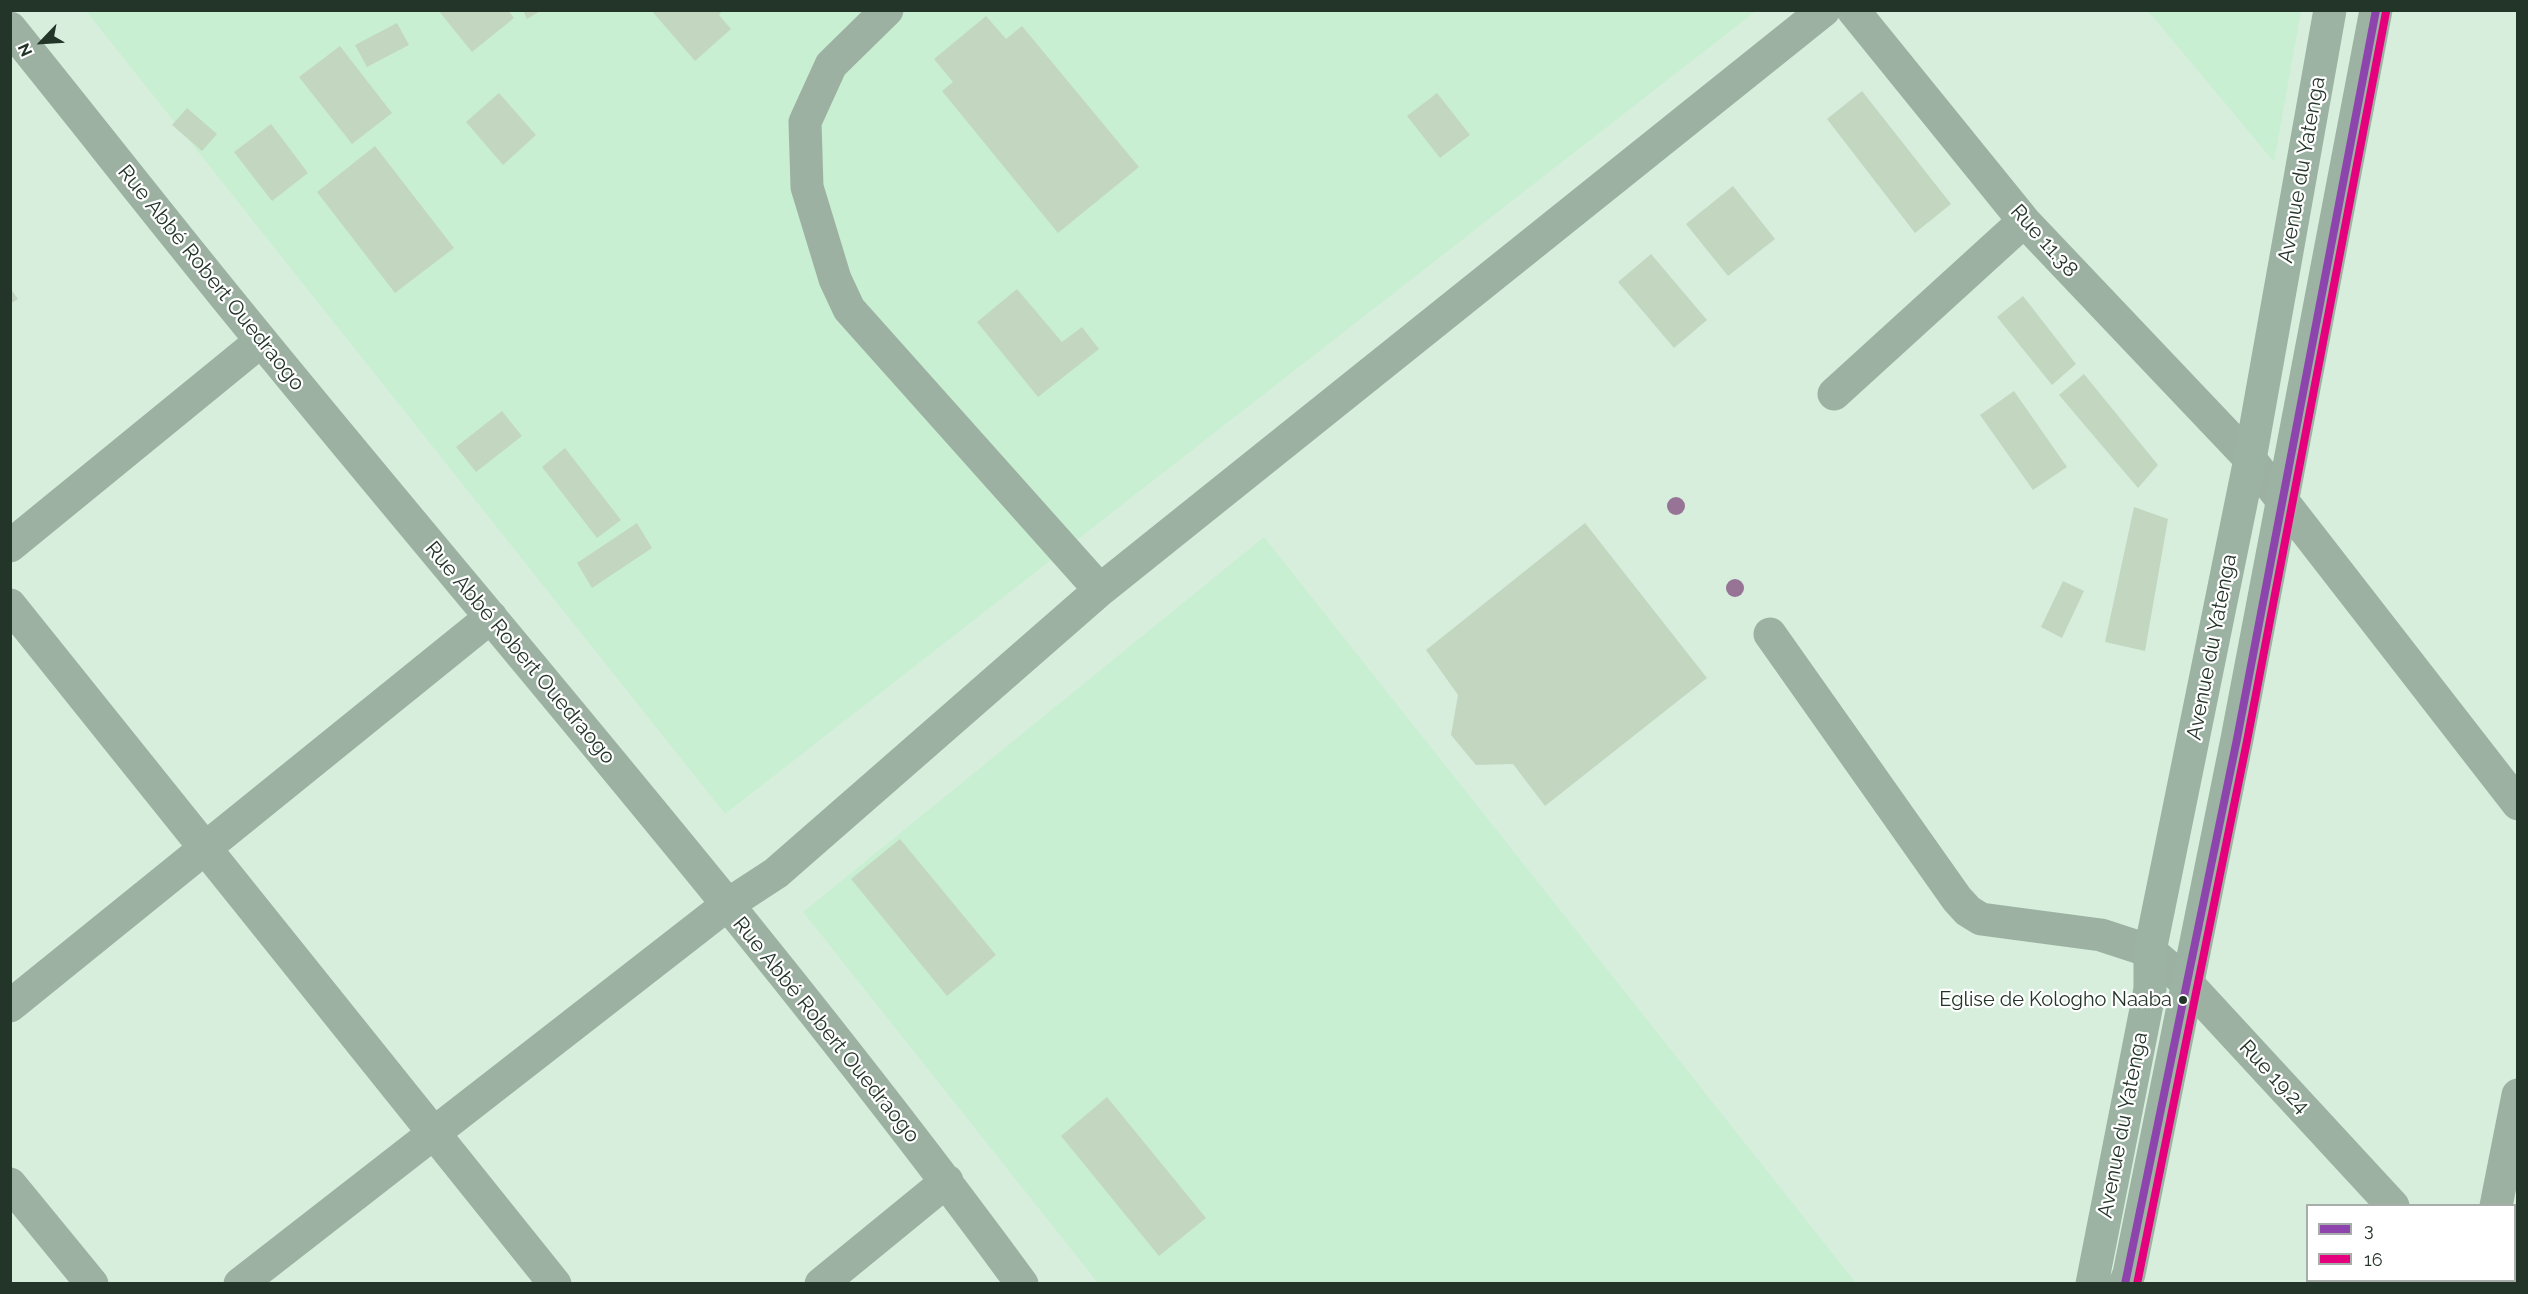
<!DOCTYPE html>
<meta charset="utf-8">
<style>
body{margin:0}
#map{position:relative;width:2528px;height:1294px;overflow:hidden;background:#d7eedd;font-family:Raleway,sans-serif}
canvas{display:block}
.frame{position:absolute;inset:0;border:12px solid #233428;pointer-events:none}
.legend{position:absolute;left:2306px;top:1204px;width:210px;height:78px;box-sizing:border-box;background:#fff;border:2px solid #a7aea9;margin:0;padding:8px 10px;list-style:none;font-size:18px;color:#233428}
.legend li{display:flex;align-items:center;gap:12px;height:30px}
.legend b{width:30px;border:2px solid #a7aea9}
.north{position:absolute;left:12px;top:12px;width:60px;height:60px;-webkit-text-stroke:4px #fff;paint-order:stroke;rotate:245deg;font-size:16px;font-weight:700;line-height:24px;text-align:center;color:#233428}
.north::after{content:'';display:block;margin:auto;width:21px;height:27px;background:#233428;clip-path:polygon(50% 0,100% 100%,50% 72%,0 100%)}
</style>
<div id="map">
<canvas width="2528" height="1294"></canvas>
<div class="frame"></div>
<ul class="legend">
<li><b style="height:8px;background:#8e44ad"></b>3</li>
<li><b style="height:8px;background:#e5007d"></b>16</li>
</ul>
<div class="north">N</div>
</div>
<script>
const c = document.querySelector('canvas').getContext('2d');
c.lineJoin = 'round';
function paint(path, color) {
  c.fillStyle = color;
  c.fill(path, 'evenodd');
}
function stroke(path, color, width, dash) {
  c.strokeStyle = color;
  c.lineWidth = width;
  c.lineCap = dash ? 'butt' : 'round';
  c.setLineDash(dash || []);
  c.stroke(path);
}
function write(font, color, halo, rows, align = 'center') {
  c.font = font + ' Raleway,sans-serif';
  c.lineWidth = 4.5;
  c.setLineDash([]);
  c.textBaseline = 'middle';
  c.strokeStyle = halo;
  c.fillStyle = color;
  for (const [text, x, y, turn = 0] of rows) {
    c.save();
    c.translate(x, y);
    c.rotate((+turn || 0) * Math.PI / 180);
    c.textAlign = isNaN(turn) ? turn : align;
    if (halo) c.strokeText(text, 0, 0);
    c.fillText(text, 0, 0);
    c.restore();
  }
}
paint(new Path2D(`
 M 86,11 L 1756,11 L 725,814 Z
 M 2148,11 L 2301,11 L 2274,162 Z
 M 1264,537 L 1856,1283 L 1098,1283 L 803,912 Z`), '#c9efd3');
paint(new Path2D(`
 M 438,10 L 508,10 L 514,18 L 472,52 Z
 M 523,10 L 542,10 L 527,19 Z
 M 651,10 L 723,10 L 719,15 L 731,29 L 695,61 Z
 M 986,16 L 1006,39 L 1022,26 L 1139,167 L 1058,233 L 942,91 L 953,82 L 934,59 Z
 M 397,23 L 409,45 L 367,67 L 355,45 Z
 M 340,46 L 392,113 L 352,144 L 299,77 Z
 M 1862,91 L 1951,204 L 1915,233 L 1827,119 Z
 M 499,93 L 536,135 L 503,165 L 466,122 Z
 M 1437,93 L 1470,135 L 1440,158 L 1407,116 Z
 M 187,108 L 217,134 L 202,151 L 172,125 Z
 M 271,124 L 308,173 L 272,201 L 234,152 Z
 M 375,146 L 454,248 L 395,293 L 317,192 Z
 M 1733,186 L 1775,239 L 1728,276 L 1686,224 Z
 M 1651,254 L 1707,320 L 1674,348 L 1618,282 Z
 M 10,288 L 18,299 L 10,304 Z
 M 1017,289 L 1062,342 L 1082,327 L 1099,349 L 1038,397 L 977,322 Z
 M 2023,296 L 2076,364 L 2052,385 L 1997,317 Z
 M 2084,374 L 2158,465 L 2138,488 L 2059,395 Z
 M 2014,391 L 2067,467 L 2033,490 L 1980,415 Z
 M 502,411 L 522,436 L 476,472 L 456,447 Z
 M 565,448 L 621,520 L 597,538 L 542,467 Z
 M 2134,507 L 2168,519 L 2145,651 L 2105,642 Z
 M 637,523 L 652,548 L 592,588 L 577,563 Z
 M 1585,523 L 1707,678 L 1545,806 L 1513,764 L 1476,765 L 1451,735 L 1458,695 L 1426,650 Z
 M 2063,581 L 2084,591 L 2062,638 L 2041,627 Z
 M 900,839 L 996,955 L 947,996 L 851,879 Z
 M 1107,1097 L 1206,1218 L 1159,1256 L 1061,1136 Z`), '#c3d7c0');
stroke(new Path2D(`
 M 887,10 L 831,65 L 805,122 L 807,187 L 835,279 L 849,309 L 1100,590
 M 1853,10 L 2024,221 L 2250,459 L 2518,804
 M 10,28 C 95,133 178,240 264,344 C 519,655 784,959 1022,1284
 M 1834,394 L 2024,221
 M 10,546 L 261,341
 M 10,605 L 555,1284
 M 1770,634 L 1957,899 L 1968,911 L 1981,919 L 2101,935 L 2150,951 L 2187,983 L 2393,1206
 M 10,1006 L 491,617
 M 10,1184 L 92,1284
 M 2496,1206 L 2518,1095
 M 2463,1280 L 2466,1284
 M 240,1284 L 727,905 L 776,873 L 1100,590 L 1824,10
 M 821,1284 L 947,1181`), '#9db1a2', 33);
stroke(new Path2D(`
 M 2092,1284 L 2150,989 L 2150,951 L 2250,459 L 2330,10
 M 2125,1284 L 2129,1274 L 2237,739 L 2376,10`), '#9cb2a2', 33);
stroke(new Path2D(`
 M 2125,1284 L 2237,739 L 2376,10`), '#8e44ad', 8);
stroke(new Path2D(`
 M 2137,1284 L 2247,741 L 2386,12`), '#e5007d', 8);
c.fillStyle = '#977395';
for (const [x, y] of [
 [1676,506],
 [1735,588]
]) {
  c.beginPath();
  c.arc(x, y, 9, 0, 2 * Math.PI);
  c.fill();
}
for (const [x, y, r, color] of [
 [2183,1000,5,"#233428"]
]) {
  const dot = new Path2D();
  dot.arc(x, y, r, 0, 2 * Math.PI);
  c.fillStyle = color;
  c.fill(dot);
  stroke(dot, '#fff', 2);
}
write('20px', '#233428', '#fff', [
 ["Eglise de Kologho Naaba",2172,1000]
], 'right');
write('21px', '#233428', '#fff', [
 ["Avenue du Yatenga",2302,170,-80],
 ["Rue 11.38",2044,241,48],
 ["Rue Abbé Robert Ouedraogo",211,278,51],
 ["Avenue du Yatenga",2212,647,-79],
 ["Rue Abbé Robert Ouedraogo",520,653,50],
 ["Rue Abbé Robert Ouedraogo",826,1030,51],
 ["Rue 19.24",2274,1077,47],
 ["Avenue du Yatenga",2123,1125,-79]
]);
</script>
